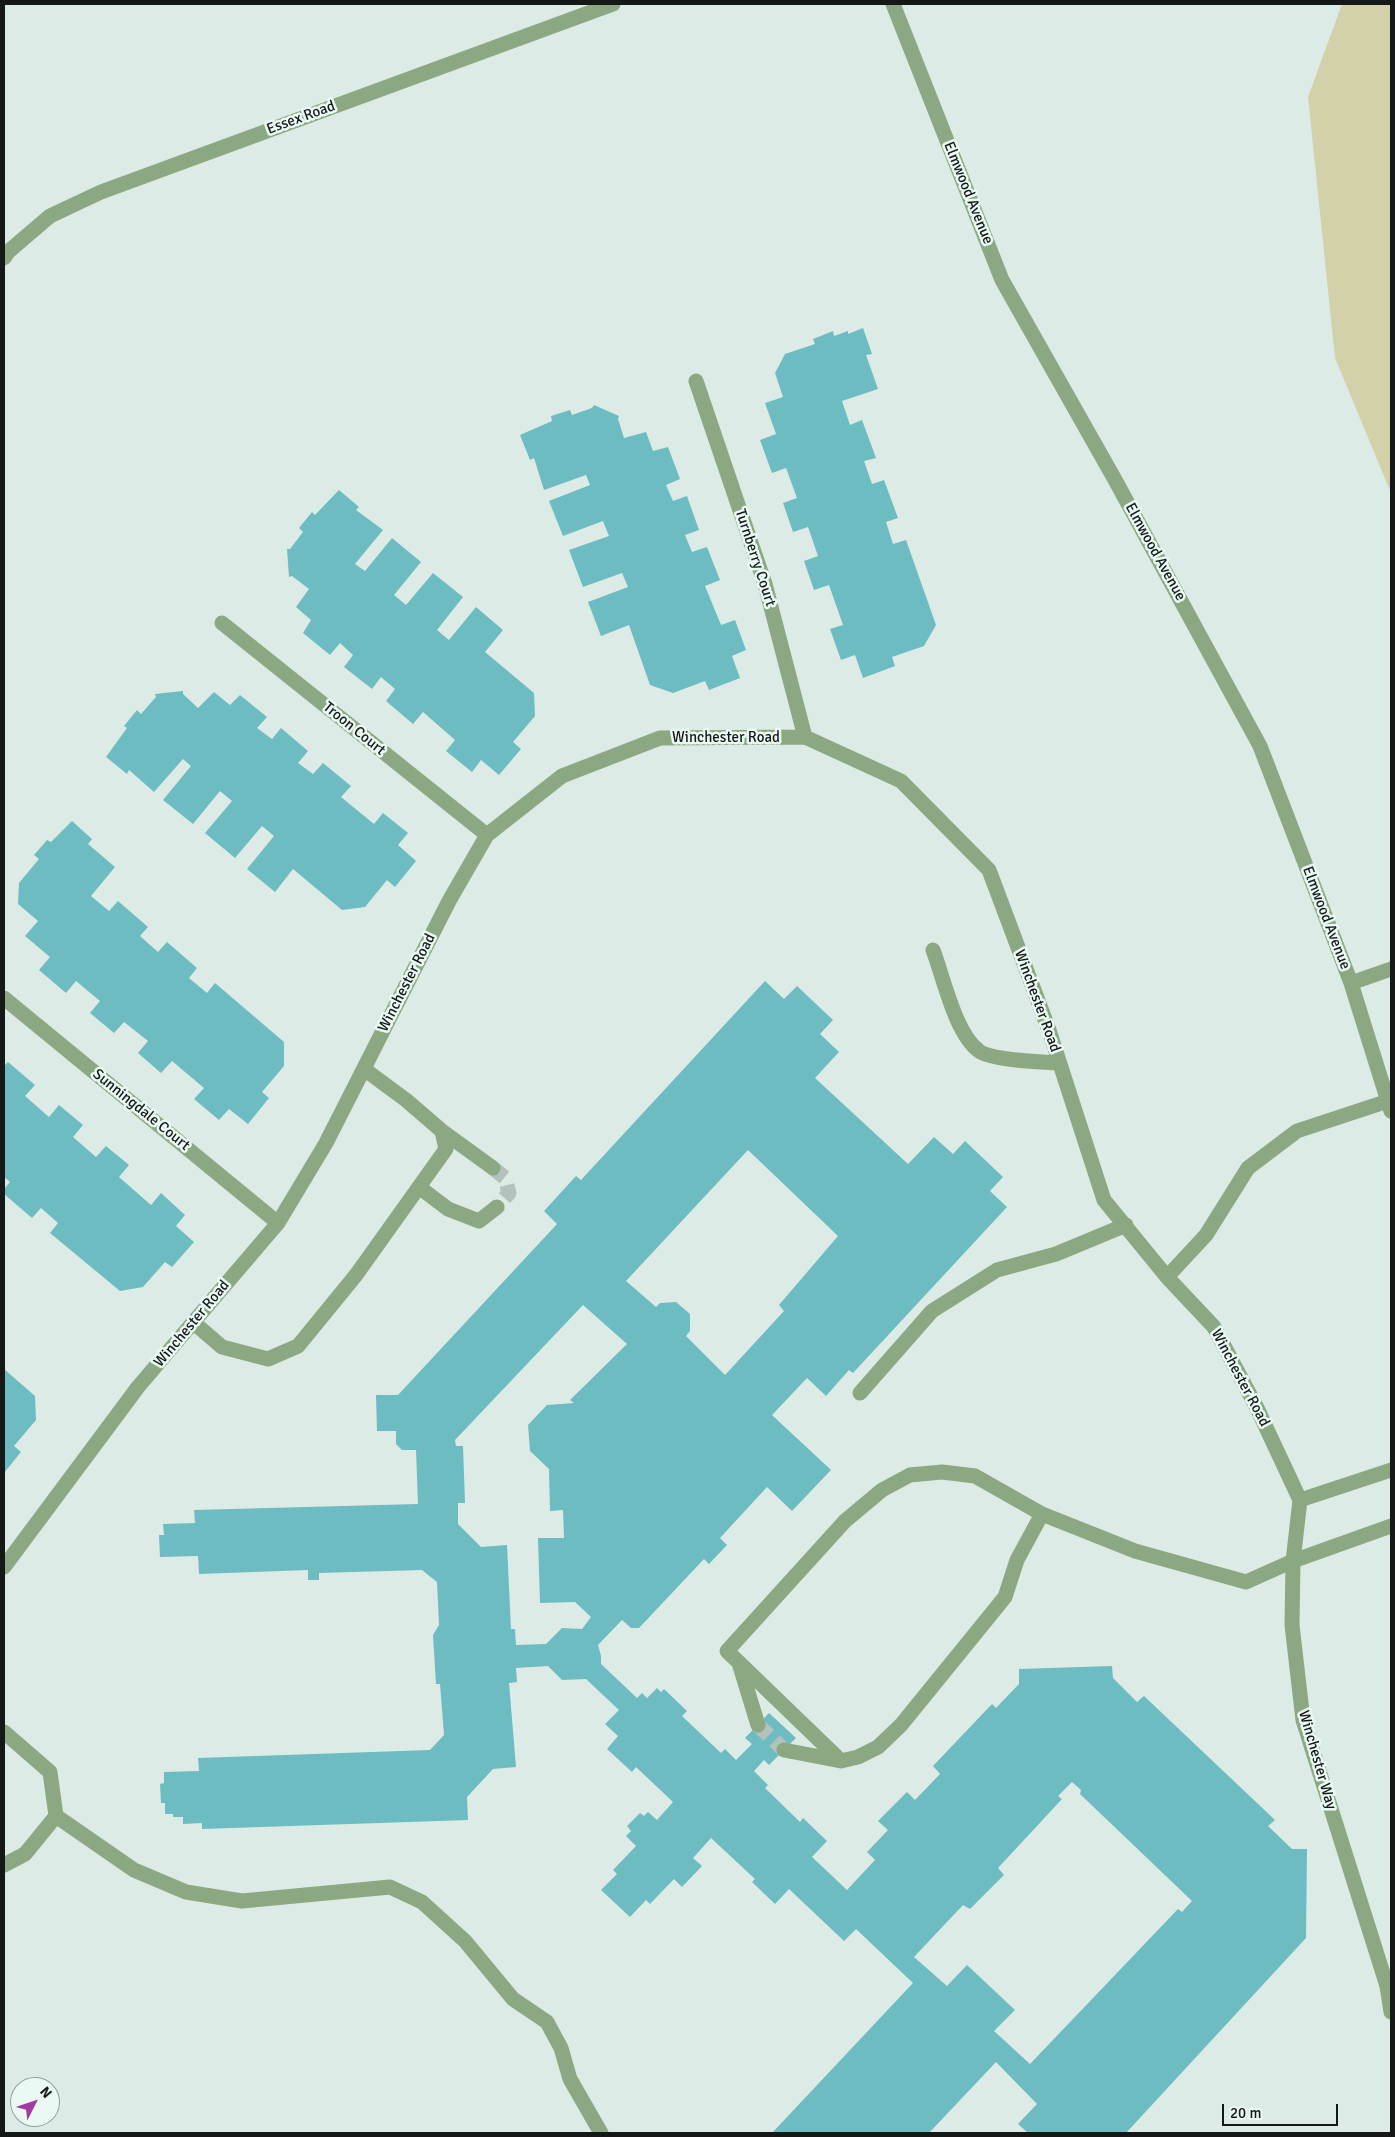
<!DOCTYPE html>
<style>
body{margin:0}
#map{position:relative;width:1395px;height:2137px;overflow:hidden;background:#ddebe6;font-family:Signika,sans-serif}
canvas{display:block}
.frame{position:absolute;inset:0;border:5px solid #141917;pointer-events:none}
.north{position:absolute;left:10px;top:2077px;width:50px;height:50px;box-sizing:border-box;background:#eaf9f3;border:1px solid #949f9b;border-radius:50%;rotate:49deg;font-size:14px;font-weight:700;line-height:20px;text-align:center;color:#141917}
.north::after{content:'';display:block;margin:auto;width:18px;height:22px;background:#a23ca0;clip-path:polygon(50% 0,100% 100%,50% 72%,0 100%)}
.scale{position:absolute;left:1222px;top:2104px;width:116px;height:22px;box-sizing:border-box;border:2px solid #141917;border-top:0;padding-left:6px;font-size:15px;line-height:18px;white-space:nowrap;color:#141917;-webkit-text-stroke:4px #eaf9f3;paint-order:stroke}
</style>
<div id="map">
<canvas width="1395" height="2137"></canvas>
<div class="frame"></div>
<div class="north">N</div>
<div class="scale">20 m</div>
</div>
<script>
const c = document.querySelector('canvas').getContext('2d');
c.lineJoin = 'round';
function paint(path, color) {
  c.fillStyle = color;
  c.fill(path, 'evenodd');
}
function stroke(path, color, width, dash) {
  c.strokeStyle = color;
  c.lineWidth = width;
  c.lineCap = dash ? 'butt' : 'round';
  c.setLineDash(dash || []);
  c.stroke(path);
}
function write(font, color, halo, rows, align = 'center') {
  c.font = font + ' Signika,sans-serif';
  c.lineWidth = 5;
  c.setLineDash([]);
  c.textBaseline = 'middle';
  c.strokeStyle = halo;
  c.fillStyle = color;
  for (const [text, x, y, turn = 0] of rows) {
    c.save();
    c.translate(x, y);
    c.rotate((+turn || 0) * Math.PI / 180);
    c.textAlign = isNaN(turn) ? turn : align;
    if (halo) c.strokeText(text, 0, 0);
    c.fillText(text, 0, 0);
    c.restore();
  }
}
paint(new Path2D(`
 M 1342,4 L 1391,4 L 1391,493 L 1335,358 L 1308,97 Z`), '#d2d1aa');
paint(new Path2D(`
 M 863,328 L 872,354 L 866,355 L 878,389 L 842,401 L 850,425 L 862,420 L 876,458 L 864,461 L 872,484 L 884,480 L 898,518 L 886,522 L 893,544 L 906,540 L 936,625 L 924,646 L 892,657 L 895,666 L 863,678 L 855,655 L 841,660 L 830,629 L 843,625 L 829,585 L 814,590 L 804,561 L 818,556 L 808,527 L 793,532 L 783,503 L 797,498 L 786,468 L 772,473 L 760,440 L 776,434 L 765,403 L 783,397 L 775,373 L 785,354 L 815,344 L 813,339 L 833,331 L 834,336 L 848,331 L 848,334 Z
 M 594,405 L 619,416 L 618,419 L 624,438 L 646,432 L 653,451 L 668,447 L 680,479 L 666,485 L 673,501 L 687,496 L 699,530 L 685,535 L 692,552 L 707,547 L 720,580 L 705,586 L 721,625 L 735,620 L 746,650 L 732,656 L 740,678 L 709,690 L 705,681 L 673,693 L 650,685 L 629,625 L 601,636 L 588,602 L 628,587 L 622,573 L 583,587 L 569,550 L 609,536 L 603,521 L 563,536 L 549,501 L 590,485 L 586,475 L 544,490 L 534,458 L 530,460 L 520,435 L 552,421 L 551,416 L 570,410 L 572,415 L 592,408 Z
 M 339,490 L 359,507 L 356,510 L 383,530 L 355,564 L 365,571 L 392,538 L 421,562 L 394,595 L 406,605 L 433,573 L 463,597 L 437,630 L 449,640 L 476,607 L 503,630 L 485,652 L 534,693 L 535,716 L 513,742 L 521,749 L 499,775 L 481,760 L 472,772 L 446,751 L 455,740 L 423,712 L 413,724 L 386,701 L 395,689 L 381,677 L 372,689 L 344,667 L 353,655 L 340,643 L 330,655 L 303,633 L 311,620 L 296,607 L 309,589 L 292,576 L 289,577 L 287,549 L 290,549 L 303,532 L 299,528 L 312,512 L 315,515 Z
 M 183,691 L 183,694 L 198,708 L 214,692 L 230,705 L 240,695 L 267,717 L 257,728 L 272,739 L 281,728 L 308,751 L 298,763 L 313,774 L 323,763 L 351,786 L 341,797 L 374,824 L 383,813 L 408,833 L 398,845 L 416,861 L 395,887 L 387,880 L 365,907 L 342,910 L 293,869 L 275,892 L 247,869 L 274,836 L 262,826 L 235,858 L 205,833 L 232,801 L 220,791 L 193,824 L 163,800 L 191,766 L 183,759 L 154,792 L 129,770 L 127,774 L 106,757 L 127,728 L 124,726 L 137,710 L 141,714 L 156,697 L 155,694 Z
 M 72,821 L 92,839 L 88,844 L 115,867 L 91,896 L 109,911 L 118,901 L 148,927 L 140,936 L 158,952 L 167,942 L 197,968 L 189,978 L 207,993 L 215,983 L 284,1042 L 284,1066 L 262,1092 L 269,1098 L 248,1124 L 229,1109 L 219,1120 L 194,1099 L 204,1088 L 172,1061 L 161,1073 L 138,1053 L 148,1041 L 124,1022 L 114,1033 L 90,1013 L 100,1001 L 76,981 L 66,993 L 39,970 L 50,957 L 25,936 L 38,921 L 18,904 L 19,883 L 39,859 L 34,855 L 47,840 L 51,842 Z
 M 765,981 L 784,999 L 797,986 L 833,1020 L 820,1034 L 839,1052 L 815,1078 L 908,1164 L 934,1137 L 953,1154 L 965,1141 L 1003,1177 L 990,1191 L 1007,1207 L 853,1373 L 849,1370 L 826,1396 L 807,1378 L 772,1415 L 831,1470 L 792,1511 L 767,1487 L 720,1538 L 727,1545 L 709,1564 L 704,1559 L 639,1628 L 631,1628 L 622,1620 L 598,1645 L 601,1656 L 601,1664 L 637,1698 L 642,1693 L 647,1698 L 657,1688 L 661,1692 L 664,1689 L 687,1711 L 682,1716 L 721,1753 L 725,1749 L 736,1760 L 752,1744 L 745,1738 L 769,1713 L 796,1738 L 769,1765 L 764,1760 L 754,1771 L 768,1785 L 765,1788 L 800,1822 L 803,1818 L 827,1841 L 812,1857 L 847,1890 L 875,1860 L 867,1852 L 888,1830 L 878,1821 L 907,1792 L 915,1800 L 940,1774 L 933,1766 L 992,1704 L 996,1708 L 1019,1684 L 1019,1669 L 1112,1666 L 1113,1678 L 1137,1702 L 1144,1696 L 1275,1820 L 1268,1826 L 1292,1849 L 1307,1849 L 1306,1938 L 1126,2133 L 1028,2133 L 1018,2124 L 1037,2104 L 996,2062 L 929,2133 L 772,2133 L 913,1983 L 856,1929 L 844,1941 L 789,1889 L 775,1904 L 752,1882 L 755,1879 L 711,1838 L 693,1858 L 702,1866 L 682,1887 L 674,1879 L 650,1904 L 646,1900 L 630,1917 L 601,1890 L 617,1874 L 613,1870 L 636,1846 L 626,1836 L 631,1831 L 627,1826 L 640,1813 L 644,1816 L 648,1812 L 657,1820 L 673,1802 L 636,1767 L 632,1772 L 607,1749 L 618,1736 L 605,1724 L 619,1710 L 586,1679 L 562,1680 L 548,1666 L 516,1668 L 517,1682 L 509,1683 L 516,1767 L 493,1769 L 467,1797 L 468,1820 L 202,1829 L 202,1823 L 183,1824 L 183,1817 L 173,1817 L 173,1814 L 165,1814 L 165,1803 L 161,1803 L 160,1784 L 164,1783 L 164,1772 L 199,1771 L 198,1758 L 430,1750 L 444,1735 L 440,1684 L 436,1684 L 433,1635 L 439,1625 L 437,1582 L 422,1570 L 319,1573 L 319,1580 L 308,1580 L 308,1570 L 199,1574 L 198,1556 L 160,1557 L 159,1535 L 164,1535 L 163,1524 L 195,1523 L 194,1510 L 418,1504 L 416,1450 L 402,1450 L 396,1444 L 396,1431 L 377,1431 L 376,1395 L 398,1395 L 557,1224 L 544,1211 L 576,1176 L 581,1180 ZM 748,1150 L 838,1236 L 779,1305 L 784,1311 L 725,1375 L 686,1336 L 690,1331 L 690,1314 L 676,1302 L 660,1303 L 656,1307 L 626,1281 ZM 583,1305 L 627,1344 L 570,1400 L 574,1403 L 547,1405 L 528,1425 L 530,1451 L 549,1469 L 550,1511 L 563,1510 L 564,1538 L 538,1538 L 540,1603 L 575,1602 L 591,1617 L 582,1629 L 562,1628 L 546,1644 L 516,1645 L 515,1629 L 511,1629 L 507,1545 L 481,1547 L 458,1524 L 458,1503 L 465,1503 L 463,1446 L 456,1446 L 455,1440 ZM 1072,1782 L 1081,1790 L 1080,1794 L 1192,1901 L 1182,1912 L 1178,1909 L 1030,2064 L 994,2031 L 1015,2010 L 967,1965 L 947,1986 L 914,1957 L 963,1905 L 970,1909 L 1004,1875 L 998,1868 L 1062,1799 L 1058,1796 Z
 M 8,1062 L 35,1085 L 25,1096 L 49,1117 L 59,1105 L 83,1125 L 73,1137 L 96,1157 L 106,1146 L 129,1165 L 119,1177 L 151,1205 L 161,1193 L 185,1215 L 176,1226 L 194,1242 L 172,1267 L 165,1262 L 143,1287 L 120,1291 L 50,1233 L 58,1223 L 41,1208 L 32,1218 L 4,1194 L 4,1189 L 10,1182 L 4,1177 L 4,1066 Z
 M 4,1369 L 35,1396 L 36,1420 L 14,1446 L 21,1452 L 4,1473 Z`), '#6cbcc2');
stroke(new Path2D(`
 M 493,1168 L 505,1178 L 509,1193 L 497,1207
 M 758,1725 L 784,1750`), '#b5c1bd', 15, [15, 8]);
stroke(new Path2D(`
 M 893,4 L 1002,280 L 1114,478 L 1260,746 L 1351,983 L 1391,1111
 M 4,258 L 9,251 L 50,216 L 101,192 L 613,4
 M 696,381 L 765,584 L 805,737
 M 222,623 L 487,835
 M 933,950 C 944,979 955,1033 979,1051 C 990,1060 1043,1062 1059,1063
 M 1351,983 L 1391,969
 M 4,998 L 278,1223
 M 442,1131 L 493,1168
 M 419,1187 L 448,1209 L 479,1221 L 497,1207
 M 1167,1277 L 1206,1235 L 1248,1168 L 1297,1131 L 1388,1101
 M 193,1322 L 222,1347 L 268,1359 L 298,1346 L 356,1275 L 446,1149 L 442,1131 L 406,1100 L 364,1069
 M 860,1393 L 932,1311 L 997,1270 L 1056,1254 L 1126,1225
 M 1300,1500 L 1293,1561 L 1292,1625 L 1303,1720 L 1387,1986 L 1391,2012
 M 1300,1500 L 1391,1470
 M 1042,1514 L 1017,1560 L 1005,1597 L 901,1725 L 878,1747 L 858,1757 L 841,1761 L 727,1651 L 845,1521 L 882,1490 L 910,1475 L 942,1472 L 975,1476 L 1042,1514 L 1135,1551 L 1246,1582 L 1293,1561 L 1391,1526
 M 4,1567 L 138,1387 L 278,1223 L 326,1143 L 449,901 L 487,835 L 562,776 L 660,738 L 805,737 L 901,781 L 989,870 L 1049,1030 L 1104,1200 L 1167,1277 L 1214,1327 L 1257,1408 L 1300,1500
 M 739,1663 L 758,1725
 M 4,1732 L 50,1772 L 56,1816 L 25,1854 L 4,1865
 M 784,1750 L 841,1761
 M 56,1816 L 134,1870 L 186,1892 L 242,1901 L 390,1887 L 422,1902 L 465,1941 L 513,1999 L 547,2022 L 561,2048 L 570,2079 L 601,2133`), '#8ba882', 15);
write('15px', '#141917', '#eaf9f3', [
 ["Essex Road",301,118,-20],
 ["Elmwood Avenue",968,193,68],
 ["Elmwood Avenue",1155,552,61],
 ["Turnberry Court",755,558,72],
 ["Troon Court",354,729,39],
 ["Winchester Road",726,738],
 ["Elmwood Avenue",1326,918,69],
 ["Winchester Road",407,983,-63],
 ["Winchester Road",1037,1001,70],
 ["Sunningdale Court",141,1110,39],
 ["Winchester Road",192,1324,-50],
 ["Winchester Road",1240,1378,62],
 ["Winchester Way",1317,1760,74]
]);
</script>
